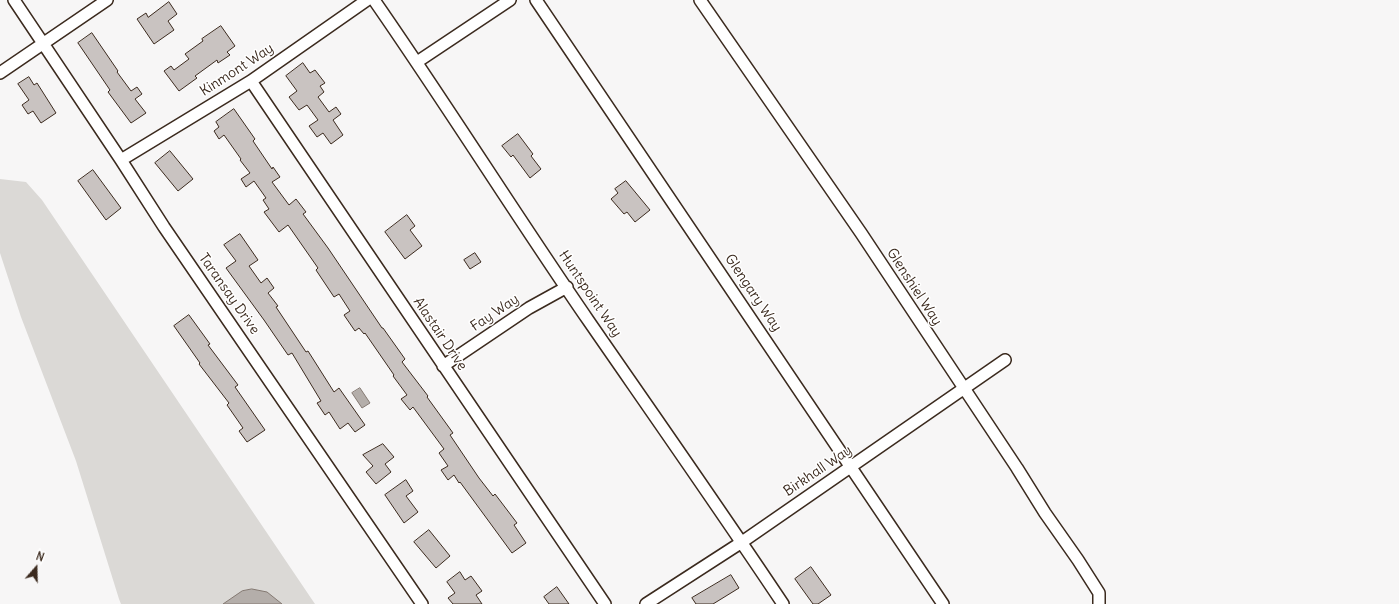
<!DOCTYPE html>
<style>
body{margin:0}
#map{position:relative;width:1399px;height:604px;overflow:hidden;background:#f7f6f6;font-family:Delius,sans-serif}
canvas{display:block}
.north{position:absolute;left:16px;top:548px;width:40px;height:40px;-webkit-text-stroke:3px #fff;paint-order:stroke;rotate:20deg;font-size:11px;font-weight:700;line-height:16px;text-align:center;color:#3b2a1e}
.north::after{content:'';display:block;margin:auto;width:14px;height:18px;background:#3b2a1e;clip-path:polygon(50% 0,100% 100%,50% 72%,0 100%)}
</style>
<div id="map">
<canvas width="1399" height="604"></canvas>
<div class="north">N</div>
</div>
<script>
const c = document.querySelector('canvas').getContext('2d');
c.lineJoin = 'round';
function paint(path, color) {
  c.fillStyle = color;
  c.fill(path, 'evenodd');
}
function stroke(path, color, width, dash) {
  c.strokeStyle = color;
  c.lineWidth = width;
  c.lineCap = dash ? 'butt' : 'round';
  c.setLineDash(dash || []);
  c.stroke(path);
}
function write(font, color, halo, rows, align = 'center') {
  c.font = font + ' Delius,sans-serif';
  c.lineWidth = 3;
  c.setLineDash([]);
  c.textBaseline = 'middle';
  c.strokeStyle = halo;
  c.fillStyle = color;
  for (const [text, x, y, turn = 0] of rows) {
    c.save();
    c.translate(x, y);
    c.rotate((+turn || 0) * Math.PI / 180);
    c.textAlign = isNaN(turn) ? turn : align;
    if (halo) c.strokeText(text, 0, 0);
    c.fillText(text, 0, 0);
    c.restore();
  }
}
paint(new Path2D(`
 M 0,179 L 26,182 L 42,200 L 315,604 L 121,604 L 119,599 L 76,461 L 21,317 L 0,253 Z`), '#dbd9d6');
const water = new Path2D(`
 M 360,388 L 370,403 L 362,408 L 352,393 Z
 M 252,589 L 267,592 L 282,604 L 223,604 L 242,591 Z`);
paint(water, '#b4aeaa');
stroke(water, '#847972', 1);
const building = new Path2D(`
 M 169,2 L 177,14 L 168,21 L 174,30 L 154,44 L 137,19 L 146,13 L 148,17 Z
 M 221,26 L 235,46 L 227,52 L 230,55 L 218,63 L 217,60 L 195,76 L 197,78 L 179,91 L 164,71 L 171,66 L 174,70 L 189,59 L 185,54 L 203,41 L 202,39 Z
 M 92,33 L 118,71 L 117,72 L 131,91 L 137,87 L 142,94 L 135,99 L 146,113 L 131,123 L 108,92 L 110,90 L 78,43 Z
 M 303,63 L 310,73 L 315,70 L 325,83 L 320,86 L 324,92 L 318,97 L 329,112 L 336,107 L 341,114 L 333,120 L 343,135 L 331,144 L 323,133 L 317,137 L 309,126 L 318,120 L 307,105 L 299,110 L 289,97 L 297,91 L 286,76 Z
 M 29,77 L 34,85 L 37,83 L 56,113 L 41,123 L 33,111 L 28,114 L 22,105 L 29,100 L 18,84 Z
 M 234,109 L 255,139 L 253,141 L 272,169 L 273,167 L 280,177 L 272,182 L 289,205 L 296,199 L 306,212 L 303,214 L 328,248 L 382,328 L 383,328 L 405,359 L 402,362 L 428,396 L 427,397 L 453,433 L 450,435 L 479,478 L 493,496 L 495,494 L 517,523 L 514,525 L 526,543 L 512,553 L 460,482 L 459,483 L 454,475 L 448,480 L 441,470 L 448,466 L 439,453 L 444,449 L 413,407 L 410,410 L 401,399 L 407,395 L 393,376 L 394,375 L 365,333 L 364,334 L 359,328 L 355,331 L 344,315 L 350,311 L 339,294 L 334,297 L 316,270 L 318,268 L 288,225 L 279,232 L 264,212 L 269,209 L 263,200 L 266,198 L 254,181 L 246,187 L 241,179 L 250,173 L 240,160 L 241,159 L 224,135 L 219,139 L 214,131 L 219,127 L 216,122 Z
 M 518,134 L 533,154 L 531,156 L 541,169 L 530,178 L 513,155 L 511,157 L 502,146 Z
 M 170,151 L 193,179 L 178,191 L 155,163 Z
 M 93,170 L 121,208 L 106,220 L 78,181 Z
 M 626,181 L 650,210 L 635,222 L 627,212 L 624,214 L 611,199 L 618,193 L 615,189 Z
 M 407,215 L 415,226 L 410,230 L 422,246 L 405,259 L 385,232 Z
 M 240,234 L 258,260 L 249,266 L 261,283 L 267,278 L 274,288 L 268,293 L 278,306 L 276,307 L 306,352 L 308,351 L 334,392 L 339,388 L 365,425 L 355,432 L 348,423 L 340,429 L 329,412 L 325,415 L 317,403 L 321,401 L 292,353 L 288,355 L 264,320 L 226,268 L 236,261 L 224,245 Z
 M 475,253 L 481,262 L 470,269 L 464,260 Z
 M 189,315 L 210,344 L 208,345 L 238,385 L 235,387 L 265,430 L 247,442 L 239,431 L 243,428 L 227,405 L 229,403 L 199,364 L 200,363 L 174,326 Z
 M 383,444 L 394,457 L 385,464 L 391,472 L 376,484 L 366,472 L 373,466 L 363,455 Z
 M 406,480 L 413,491 L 406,496 L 418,512 L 404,523 L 385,495 Z
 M 429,530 L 450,556 L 436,568 L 414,542 Z
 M 811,567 L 831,595 L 818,604 L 813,604 L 795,579 Z
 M 460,572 L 465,580 L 471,576 L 482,591 L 476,595 L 482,604 L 453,604 L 448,598 L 455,593 L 447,582 Z
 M 731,575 L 739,588 L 713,604 L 696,604 L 692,598 Z
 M 557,587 L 569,604 L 549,604 L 544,597 Z`);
paint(building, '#c9c3c1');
stroke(building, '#3b2a1e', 1);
const street = new Path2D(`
 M 14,0 L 121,160 L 164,227 L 422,604
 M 374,0 C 447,105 515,214 588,320 C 653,414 719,508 783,604
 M 536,0 L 943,604
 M 700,0 L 861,233 L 1017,468 L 1045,513 L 1078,560 L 1099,593 L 1099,604
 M 417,62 L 510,0
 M 0,73 L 107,0
 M 251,81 L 605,604
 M 121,160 L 251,81 L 367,0
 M 443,366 L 529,308 L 567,287
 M 646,604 L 742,542 L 1005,360`);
stroke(street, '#3b2a1e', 14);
stroke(street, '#fff', 11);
write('14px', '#3b2a1e', '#fff', [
 ["Kinmont Way",237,70,-33],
 ["Glenshiel Way",914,287,57],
 ["Glengary Way",753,293,56],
 ["Taransay Drive",229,294,55],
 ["Huntspoint Way",590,294,56],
 ["Fay Way",495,313,-34],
 ["Alastair Drive",440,334,56],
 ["Birkhall Way",818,471,-34]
]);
</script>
